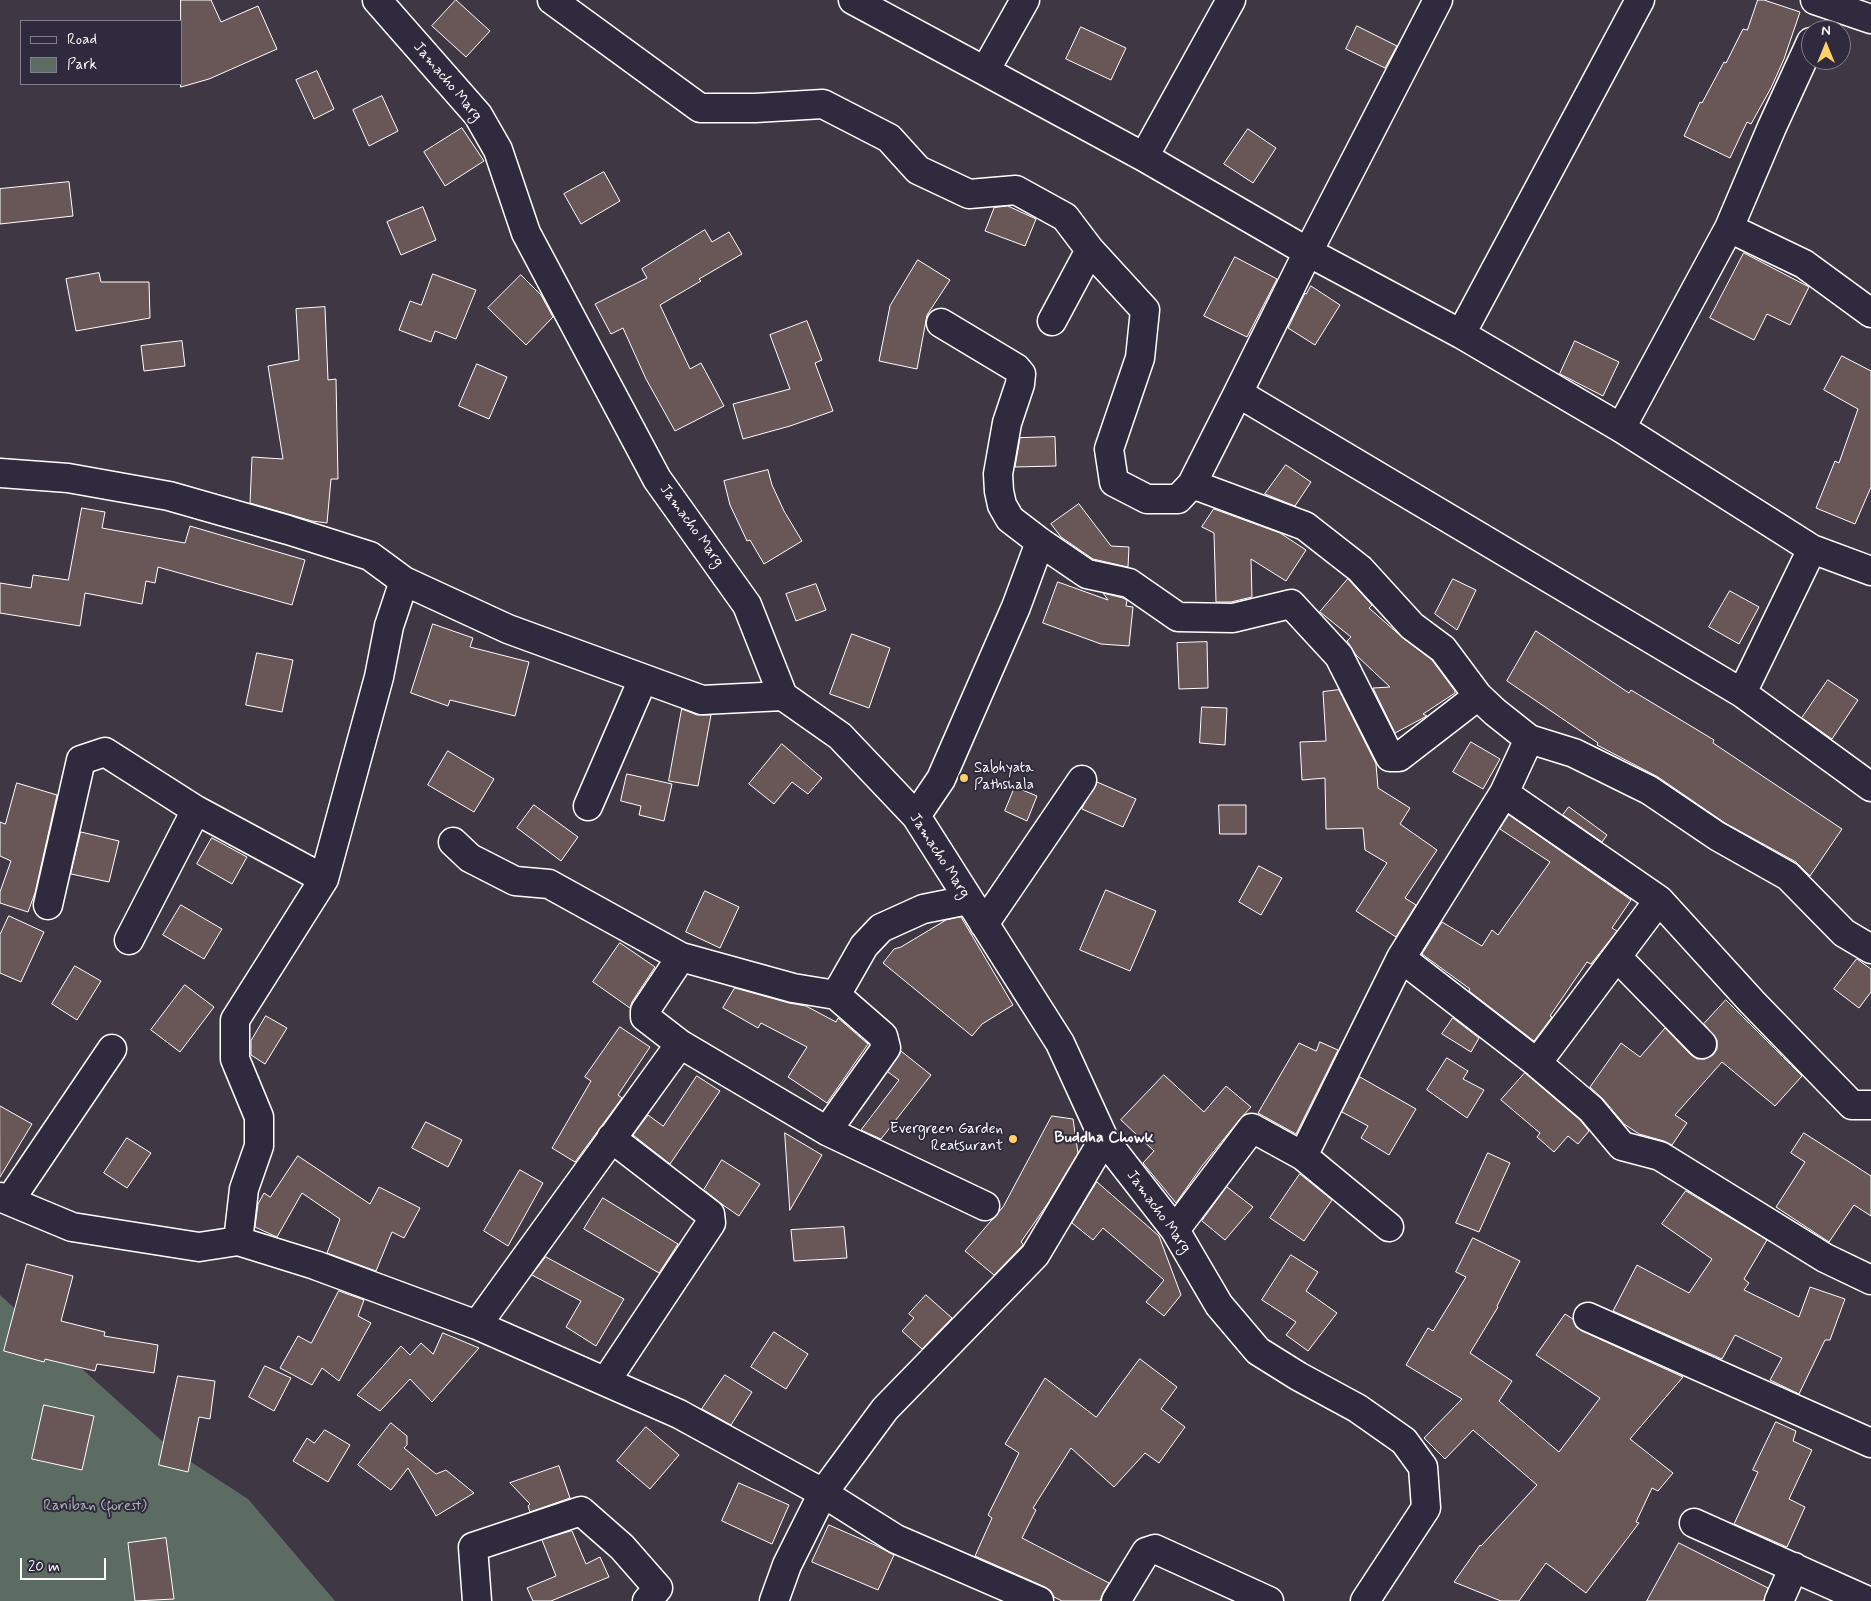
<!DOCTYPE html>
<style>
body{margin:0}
#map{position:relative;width:1871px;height:1601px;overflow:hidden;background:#403744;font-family:Mynerve,sans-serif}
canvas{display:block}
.legend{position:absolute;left:20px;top:20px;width:162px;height:65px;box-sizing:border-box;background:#2f2a3d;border:1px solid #827f8b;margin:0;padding:6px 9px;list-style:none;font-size:15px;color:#fff}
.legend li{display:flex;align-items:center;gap:10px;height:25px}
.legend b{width:25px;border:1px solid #827f8b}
.north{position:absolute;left:1801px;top:20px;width:50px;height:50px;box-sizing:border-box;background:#2f2a3d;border:1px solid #827f8b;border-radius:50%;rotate:0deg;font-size:14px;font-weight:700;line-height:20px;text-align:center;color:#fff}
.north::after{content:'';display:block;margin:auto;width:18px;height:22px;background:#ffd166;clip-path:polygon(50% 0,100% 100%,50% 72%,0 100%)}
.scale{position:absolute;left:20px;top:1558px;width:86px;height:22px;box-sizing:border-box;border:2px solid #fff;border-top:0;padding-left:6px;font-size:15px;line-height:18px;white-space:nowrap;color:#fff;-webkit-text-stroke:4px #2f2a3d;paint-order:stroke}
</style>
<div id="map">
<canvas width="1871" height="1601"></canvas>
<ul class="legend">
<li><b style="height:6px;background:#2f2a3d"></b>Road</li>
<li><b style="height:14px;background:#5c6c63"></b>Park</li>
</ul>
<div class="north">N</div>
<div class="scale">20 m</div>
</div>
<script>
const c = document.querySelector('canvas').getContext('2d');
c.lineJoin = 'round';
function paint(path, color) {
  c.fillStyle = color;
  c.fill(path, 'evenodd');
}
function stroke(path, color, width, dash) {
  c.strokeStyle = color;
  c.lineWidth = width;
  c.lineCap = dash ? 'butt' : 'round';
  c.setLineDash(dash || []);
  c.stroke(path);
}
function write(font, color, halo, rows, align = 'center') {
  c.font = font + ' Mynerve,sans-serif';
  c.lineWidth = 4;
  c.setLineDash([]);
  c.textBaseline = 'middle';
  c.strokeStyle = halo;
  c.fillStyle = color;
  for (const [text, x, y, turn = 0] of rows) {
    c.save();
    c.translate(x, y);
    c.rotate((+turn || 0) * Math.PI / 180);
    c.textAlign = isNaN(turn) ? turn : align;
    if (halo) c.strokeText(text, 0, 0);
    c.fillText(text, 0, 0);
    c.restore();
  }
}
paint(new Path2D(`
 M 0,1295 L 171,1449 L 248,1499 L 335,1601 L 0,1601 Z`), '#5c6c63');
const building = new Path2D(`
 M 181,0 L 211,0 L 221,22 L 258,6 L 277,49 L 209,79 L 181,87 Z
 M 456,0 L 490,31 L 466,57 L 432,26 Z
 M 1758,0 L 1764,0 L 1800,12 L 1784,59 L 1771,88 L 1751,124 L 1747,122 L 1730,158 L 1684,136 L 1700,102 L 1702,103 L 1724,62 L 1726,63 L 1743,29 L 1747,30 Z
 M 1357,26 L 1397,46 L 1385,68 L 1346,49 Z
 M 1081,27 L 1126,48 L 1111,80 L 1066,59 Z
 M 317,71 L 334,109 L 314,119 L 296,80 Z
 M 382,96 L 398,131 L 369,146 L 353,110 Z
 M 462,128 L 484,161 L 445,186 L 424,152 Z
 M 1248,129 L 1276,148 L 1253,183 L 1224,164 Z
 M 604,172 L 620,201 L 581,224 L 564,194 Z
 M 69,182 L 73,216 L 0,224 L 0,189 Z
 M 1008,206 L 1036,219 L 1025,246 L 985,231 L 994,208 Z
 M 423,207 L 436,240 L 401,255 L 387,222 Z
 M 705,230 L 712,242 L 729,232 L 742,254 L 699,279 L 701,281 L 660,305 L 690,369 L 701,363 L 724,406 L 675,431 L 646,379 L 623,328 L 611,334 L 595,304 L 647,278 L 642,269 Z
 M 1744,253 L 1809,287 L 1790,325 L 1767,314 L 1754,340 L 1710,318 Z
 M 1235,257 L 1277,279 L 1247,337 L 1204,316 Z
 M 918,260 L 950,280 L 927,315 L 917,369 L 879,361 L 890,306 Z
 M 99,273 L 101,282 L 149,282 L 150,318 L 76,331 L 66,279 Z
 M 433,274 L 476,290 L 456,339 L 435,331 L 431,342 L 399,330 L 410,301 L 421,305 Z
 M 521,275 L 541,295 L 553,317 L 526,345 L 488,308 Z
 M 1311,286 L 1340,305 L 1315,345 L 1288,328 L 1305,293 L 1306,294 Z
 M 325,307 L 328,380 L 336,379 L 338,479 L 331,479 L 327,523 L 312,521 L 250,503 L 252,457 L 283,459 L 268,366 L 299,360 L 296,309 Z
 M 807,321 L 822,360 L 815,363 L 833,411 L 790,426 L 743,439 L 733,404 L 790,389 L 770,335 Z
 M 182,341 L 185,366 L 144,371 L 141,346 Z
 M 1575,341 L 1619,362 L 1603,396 L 1560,374 Z
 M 1842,356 L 1871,371 L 1871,487 L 1855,524 L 1816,508 L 1835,461 L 1839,463 L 1858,409 L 1824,390 Z
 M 477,364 L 507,377 L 489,419 L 459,406 Z
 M 1055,437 L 1056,466 L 1015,467 L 1020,438 Z
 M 1286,465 L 1311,482 L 1295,506 L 1265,494 Z
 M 768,470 L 772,485 L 784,511 L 802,541 L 764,564 L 750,540 L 747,541 L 730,505 L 724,481 Z
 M 1079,504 L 1111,546 L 1129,547 L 1128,567 L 1093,559 L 1061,537 L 1051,524 Z
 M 82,508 L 105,512 L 102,528 L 185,543 L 190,526 L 305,560 L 292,605 L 158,567 L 155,583 L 146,581 L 142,604 L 85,593 L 80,626 L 0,613 L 0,583 L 31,588 L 33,575 L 68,580 Z
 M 1214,509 L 1280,533 L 1306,550 L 1286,581 L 1251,559 L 1252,597 L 1231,602 L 1216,602 L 1214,533 L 1202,527 Z
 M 1348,579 L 1372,605 L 1369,608 L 1403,638 L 1432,660 L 1455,691 L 1455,693 L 1423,714 L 1427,716 L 1425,717 L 1395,733 L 1373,688 L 1390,687 L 1356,655 L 1347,641 L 1351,637 L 1320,612 Z
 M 1453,579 L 1476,590 L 1457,630 L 1435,614 Z
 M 1058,582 L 1108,600 L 1103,593 L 1123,598 L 1127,600 L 1126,606 L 1133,607 L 1129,646 L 1101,644 L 1043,623 Z
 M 816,584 L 826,610 L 796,621 L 786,594 Z
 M 1730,591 L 1759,607 L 1739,644 L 1709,627 Z
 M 433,624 L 473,638 L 470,647 L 529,662 L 515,716 L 450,700 L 448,706 L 411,693 Z
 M 1536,631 L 1629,693 L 1631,690 L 1714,740 L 1713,743 L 1842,829 L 1810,876 L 1796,862 L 1725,823 L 1658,777 L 1597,745 L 1598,743 L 1507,681 Z
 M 852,634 L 890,648 L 869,708 L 830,694 Z
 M 1207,642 L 1208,688 L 1179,689 L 1177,643 Z
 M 257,653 L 293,660 L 282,712 L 246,705 Z
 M 1828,680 L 1858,700 L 1832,739 L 1802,718 Z
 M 1339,690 L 1376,764 L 1378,788 L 1410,808 L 1400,824 L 1437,850 L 1405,898 L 1416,905 L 1396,937 L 1356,911 L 1387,863 L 1365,850 L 1363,828 L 1326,829 L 1325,778 L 1302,780 L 1300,742 L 1326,741 L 1323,692 Z
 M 1202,707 L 1227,708 L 1225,745 L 1200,743 Z
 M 682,709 L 697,715 L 711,715 L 698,786 L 669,781 Z
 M 1471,742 L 1500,759 L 1483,789 L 1453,772 Z
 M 782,744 L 822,778 L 808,794 L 792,782 L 774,804 L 749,784 Z
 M 448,751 L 494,779 L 474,812 L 428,785 Z
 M 627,774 L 672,784 L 664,821 L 639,815 L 641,806 L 621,801 Z
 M 1097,782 L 1136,799 L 1123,827 L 1082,809 Z
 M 17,783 L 57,795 L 35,893 L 28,912 L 0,903 L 0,892 L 11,861 L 0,856 L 0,822 L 5,824 Z
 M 1015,787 L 1037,796 L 1027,821 L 1005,811 Z
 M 534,805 L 578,837 L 561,861 L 517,828 Z
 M 1219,805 L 1246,805 L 1246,834 L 1220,834 Z
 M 1569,807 L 1607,835 L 1602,842 L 1563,815 Z
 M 1509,815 L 1631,900 L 1612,928 L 1617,931 L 1591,964 L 1587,962 L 1550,1016 L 1552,1017 L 1534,1041 L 1469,991 L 1470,989 L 1422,954 L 1442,922 L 1482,946 L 1492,930 L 1498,935 L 1550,862 L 1500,829 Z
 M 81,832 L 119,841 L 109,882 L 71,874 Z
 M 212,838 L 247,857 L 232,884 L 197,864 Z
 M 1259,866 L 1282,878 L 1261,915 L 1239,902 Z
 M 1106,890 L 1156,911 L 1130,971 L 1080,950 Z
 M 705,891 L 739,907 L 720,948 L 686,932 Z
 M 181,905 L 222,929 L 204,959 L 163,935 Z
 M 9,916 L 44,932 L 21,982 L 0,973 L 0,935 Z
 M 961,917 L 1013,1005 L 982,1024 L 972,1036 L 883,963 L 894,949 L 901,947 L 946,920 Z
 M 620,943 L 655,967 L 632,1002 L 630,1008 L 593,982 Z
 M 1857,959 L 1871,969 L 1871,992 L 1859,1008 L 1834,989 Z
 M 75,966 L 101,981 L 77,1020 L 52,1004 Z
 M 185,985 L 214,1007 L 180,1052 L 151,1030 Z
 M 735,988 L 789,1003 L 806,1006 L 836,1022 L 838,1018 L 868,1044 L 827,1103 L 788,1077 L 807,1047 L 761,1023 L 758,1028 L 723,1008 Z
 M 1726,1000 L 1802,1076 L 1775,1106 L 1722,1062 L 1675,1115 L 1687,1123 L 1672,1145 L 1664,1141 L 1639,1134 L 1624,1124 L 1603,1099 L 1590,1087 L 1621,1043 L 1640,1057 L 1665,1028 L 1691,1055 L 1697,1059 L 1705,1059 L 1713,1055 L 1717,1049 L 1717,1040 L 1704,1024 Z
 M 266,1016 L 287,1028 L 265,1064 L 251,1055 L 251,1041 Z
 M 1453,1018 L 1479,1038 L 1471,1052 L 1442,1034 Z
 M 620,1027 L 650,1047 L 618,1095 L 622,1098 L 575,1162 L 552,1148 L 591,1081 L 585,1077 Z
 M 1320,1042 L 1338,1050 L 1296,1134 L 1258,1113 L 1299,1043 L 1316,1051 Z
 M 901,1051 L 931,1075 L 881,1139 L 861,1130 L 899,1080 L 888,1072 Z
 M 1447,1058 L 1468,1071 L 1463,1079 L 1484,1090 L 1467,1118 L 1427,1090 Z
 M 1525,1073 L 1580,1120 L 1589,1131 L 1578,1144 L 1568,1136 L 1554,1152 L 1537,1137 L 1540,1133 L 1501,1100 Z
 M 1164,1075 L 1204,1112 L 1226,1086 L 1251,1107 L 1240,1119 L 1202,1166 L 1176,1203 L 1143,1163 L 1154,1151 L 1121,1120 Z
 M 697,1076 L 720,1091 L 670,1164 L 633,1135 L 648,1115 L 663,1126 Z
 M 1360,1077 L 1416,1109 L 1389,1155 L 1361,1138 L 1368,1126 L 1342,1112 Z
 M 0,1106 L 32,1124 L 0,1177 Z
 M 1052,1116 L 1073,1119 L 1078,1153 L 1048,1203 L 1021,1242 L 1023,1244 L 1023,1245 L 994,1275 L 965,1251 L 1003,1207 Z
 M 426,1122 L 462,1140 L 448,1167 L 412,1148 Z
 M 785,1133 L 822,1155 L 790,1210 Z
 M 1804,1133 L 1871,1176 L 1871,1216 L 1854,1205 L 1829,1242 L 1776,1207 L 1805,1162 L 1791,1153 Z
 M 127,1138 L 151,1153 L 127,1188 L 104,1173 Z
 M 1488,1153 L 1510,1163 L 1479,1232 L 1456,1223 Z
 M 298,1156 L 370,1204 L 379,1187 L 420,1208 L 404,1238 L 392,1232 L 376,1271 L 327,1253 L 340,1219 L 302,1193 L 277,1237 L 255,1227 L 258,1204 L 264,1193 L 270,1197 Z
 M 722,1160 L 760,1184 L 739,1216 L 723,1205 L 704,1190 Z
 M 520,1170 L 543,1183 L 508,1246 L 484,1231 Z
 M 1300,1174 L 1332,1200 L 1304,1241 L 1270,1218 Z
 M 1097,1182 L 1159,1236 L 1181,1295 L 1164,1316 L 1146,1302 L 1164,1280 L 1103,1228 L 1093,1240 L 1072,1223 Z
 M 1227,1187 L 1253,1207 L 1225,1240 L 1202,1221 Z
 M 1686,1191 L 1767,1240 L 1744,1279 L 1749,1283 L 1744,1290 L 1799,1317 L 1810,1287 L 1845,1299 L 1830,1340 L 1825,1340 L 1799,1394 L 1770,1380 L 1782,1358 L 1735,1335 L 1722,1359 L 1613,1311 L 1637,1265 L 1689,1293 L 1712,1259 L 1662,1224 Z
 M 603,1198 L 678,1244 L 659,1273 L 584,1229 Z
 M 844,1227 L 847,1258 L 794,1261 L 791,1230 Z
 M 1473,1238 L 1520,1261 L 1497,1306 L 1498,1307 L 1470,1353 L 1512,1381 L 1499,1401 L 1559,1452 L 1600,1398 L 1536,1355 L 1565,1314 L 1573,1319 L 1576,1327 L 1582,1331 L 1683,1377 L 1630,1439 L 1673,1473 L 1658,1491 L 1652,1488 L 1636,1522 L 1639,1523 L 1586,1593 L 1546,1563 L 1519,1601 L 1501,1601 L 1454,1582 L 1480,1545 L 1481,1546 L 1537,1485 L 1473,1430 L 1445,1459 L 1424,1438 L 1462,1399 L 1406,1365 L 1428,1328 L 1433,1331 L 1466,1277 L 1456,1272 Z
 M 1291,1255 L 1318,1272 L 1306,1291 L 1337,1313 L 1308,1351 L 1286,1335 L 1296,1322 L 1262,1300 Z
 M 546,1257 L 624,1299 L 596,1346 L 566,1327 L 581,1301 L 532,1275 Z
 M 27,1264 L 73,1276 L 61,1321 L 105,1332 L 104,1336 L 158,1345 L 154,1373 L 97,1364 L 95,1371 L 45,1359 L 44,1362 L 4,1351 Z
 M 339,1291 L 364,1300 L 358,1316 L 371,1323 L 339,1381 L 322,1368 L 312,1385 L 280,1368 L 298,1336 L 311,1343 Z
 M 926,1295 L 952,1318 L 922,1349 L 902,1331 L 914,1318 L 909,1314 Z
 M 774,1332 L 808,1354 L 786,1389 L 751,1367 Z
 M 443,1333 L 479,1348 L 432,1402 L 410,1379 L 380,1411 L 357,1395 L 401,1346 L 410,1355 L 421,1343 L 433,1354 Z
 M 1140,1359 L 1177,1387 L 1161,1409 L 1185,1427 L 1159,1463 L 1145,1453 L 1114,1487 L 1071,1448 L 1033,1508 L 1036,1510 L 1022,1538 L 1109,1583 L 1103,1593 L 1100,1601 L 1062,1601 L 1054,1597 L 1051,1591 L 1045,1587 L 975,1556 L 992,1518 L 988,1515 L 1019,1453 L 1005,1444 L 1045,1378 L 1096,1417 Z
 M 265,1366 L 291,1378 L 274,1411 L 249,1397 Z
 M 725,1375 L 752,1392 L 731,1425 L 702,1409 Z
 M 178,1376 L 215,1381 L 210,1419 L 199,1417 L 188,1472 L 159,1465 Z
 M 44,1405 L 94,1416 L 82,1470 L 32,1459 Z
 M 1776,1422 L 1796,1431 L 1793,1441 L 1812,1450 L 1789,1499 L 1805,1507 L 1787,1547 L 1734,1524 L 1758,1472 L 1753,1470 Z
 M 391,1423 L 407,1436 L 407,1445 L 404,1448 L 436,1474 L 446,1470 L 474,1493 L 436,1516 L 408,1468 L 391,1490 L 358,1465 Z
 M 646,1427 L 679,1455 L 650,1489 L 617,1461 Z
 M 325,1430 L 350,1445 L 328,1482 L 293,1461 L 307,1438 L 314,1443 Z
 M 559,1466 L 570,1498 L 530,1512 L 528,1506 L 530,1504 L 510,1483 Z
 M 739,1483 L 789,1505 L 772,1544 L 722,1521 Z
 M 829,1525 L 877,1546 L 894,1555 L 878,1590 L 812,1562 Z
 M 572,1531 L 586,1564 L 600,1557 L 609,1577 L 551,1601 L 533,1601 L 527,1588 L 556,1576 L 542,1540 Z
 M 166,1538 L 174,1599 L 135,1601 L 128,1543 Z
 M 1679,1543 L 1768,1588 L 1764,1601 L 1647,1601 Z`);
paint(building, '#695656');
stroke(building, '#fff', 1);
const minor = new Path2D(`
 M 377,0 L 478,115 L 498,150 L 526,233 L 657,479 L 747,605 L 783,696 L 840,736 L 916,816 L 1060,1043 L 1104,1139 L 1175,1230 L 1219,1305 L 1258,1351 L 1298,1376 L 1357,1408 L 1404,1441 L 1423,1467 L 1426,1508 L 1365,1601
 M 552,0 L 700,108 L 755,108 L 823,104 L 889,138 L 918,170 L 969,194 L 1016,190 L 1065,217 L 1090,250 L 1145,310 L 1140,358 L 1109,449 L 1114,482 L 1147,499 L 1178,499 L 1192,484 L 1238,393
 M 853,0 L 985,71
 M 1025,0 L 985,71 L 1144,157
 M 1231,0 L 1144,157 L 1308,252 L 1461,334 L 1621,428 L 1812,549 L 1871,571
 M 1438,0 L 1308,252 L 1238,393 L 1742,693 L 1871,787
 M 1815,0 L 1871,19
 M 1729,228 L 1804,264 L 1871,313
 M 1052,321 L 1090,250
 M 941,323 L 1016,368 L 1021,374 L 1020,384 L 1007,423 L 998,474 L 999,491 L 1002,505 L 1010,519 L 1040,542 L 1087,574 L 1129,583 L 1178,617 L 1233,618 L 1291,604 L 1339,656 L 1390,757 L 1399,757 L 1478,696 L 1495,712 L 1529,739 L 1574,753 L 1649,790 L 1717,836 L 1788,876 L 1844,933 L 1871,949
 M 1461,334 L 1640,0
 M 1621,428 L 1729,228 L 1772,127 L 1811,42
 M 0,473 L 68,478 L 169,496 L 288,530 L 370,556 L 404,581 L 508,629 L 702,700 L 783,696
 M 1192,484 L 1305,526 L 1360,569 L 1412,626 L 1443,649 L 1478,696
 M 1742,693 L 1812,549
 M 1504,793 L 1659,900 L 1537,1063
 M 588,806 L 643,679
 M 916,816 L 941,779 L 1016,607 L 1040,542
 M 453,842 L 470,858 L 515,881 L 549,884 L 681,957 L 793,988 L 836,995 L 883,1036 L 886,1048 L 827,1131
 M 1659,900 L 1752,1002 L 1852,1105 L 1871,1105
 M 48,905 L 81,760 L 105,752 L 196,810
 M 984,924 L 1082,780
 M 129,940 L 196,810 L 324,879
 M 681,957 L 645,1011 L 645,1017 L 680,1044 L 827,1131 L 985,1206
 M 1617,957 L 1702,1044
 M 1401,958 L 1504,793 L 1529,739
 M 836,995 L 864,946 L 881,928 L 923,909 L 968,900
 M 1303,1156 L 1389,1227
 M 0,1197 L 72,1227 L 199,1247 L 238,1241 L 315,1265 L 477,1325 L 679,1414 L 823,1493 L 896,1539 L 1039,1601
 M 10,1200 L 112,1049
 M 1175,1230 L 1252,1128 L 1303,1156 L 1401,958 L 1537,1063 L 1591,1109 L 1622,1146 L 1660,1156 L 1825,1258 L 1871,1280
 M 238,1241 L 244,1189 L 259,1146 L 259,1117 L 235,1059 L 235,1020 L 324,879 L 379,677 L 389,626 L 404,581
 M 1588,1317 L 1871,1443
 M 477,1325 L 680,1044
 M 606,1381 L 711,1223 L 710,1214 L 611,1138
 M 1694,1523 L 1868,1601
 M 477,1601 L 473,1547 L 581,1511 L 622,1547 L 658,1588 L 647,1601
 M 774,1601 L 787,1565 L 823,1493 L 885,1409 L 1035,1255 L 1104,1139
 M 1116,1601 L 1146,1552 L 1155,1549 L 1269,1601
 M 1779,1601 L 1794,1567`);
stroke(minor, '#fff', 31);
stroke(minor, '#2f2a3d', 28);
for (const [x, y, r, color] of [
 [964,778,5,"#ffd166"],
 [1013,1139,5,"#ffd166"]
]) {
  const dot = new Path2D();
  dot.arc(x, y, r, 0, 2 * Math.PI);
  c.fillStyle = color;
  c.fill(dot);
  stroke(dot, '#2f2a3d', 2);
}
write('15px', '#fff', '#2f2a3d', [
 ["Jamacho Marg",447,82,50],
 ["Jamacho Marg",691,526,54],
 ["Jamacho Marg",939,856,57],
 ["Jamacho Marg",1158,1212,54]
]);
write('15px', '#fff', '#2f2a3d', [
 ["Sabhyata",974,769],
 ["Pathshala",974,786],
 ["Evergreen Garden",1003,1130,"right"],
 ["Reatsurant",1003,1147,"right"]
], 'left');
write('15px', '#aeb6b1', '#2f2a3d', [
 ["Raniban (forest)",95,1507]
]);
write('bold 16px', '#fff', '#2f2a3d', [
 ["Buddha Chowk",1104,1139]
]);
</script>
